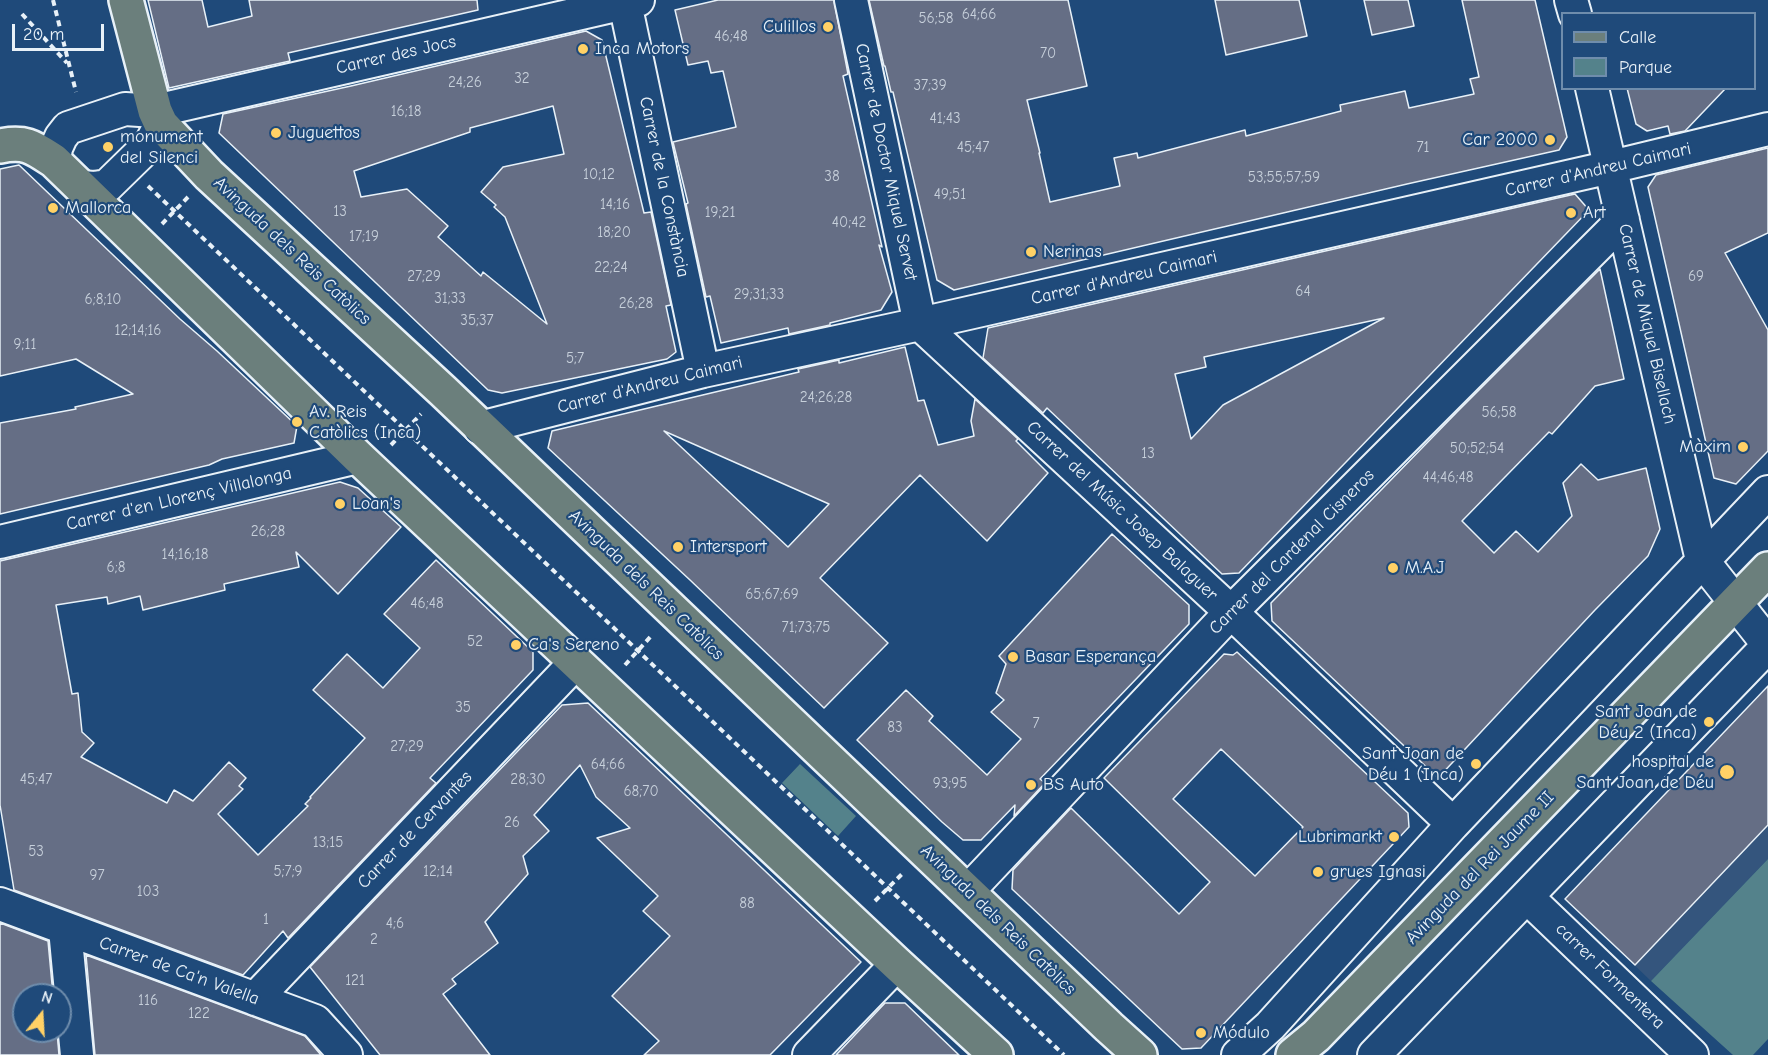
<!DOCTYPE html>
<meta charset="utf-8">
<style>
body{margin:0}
#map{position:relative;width:1768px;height:1055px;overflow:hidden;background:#1f4a7a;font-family:"Comic Neue",sans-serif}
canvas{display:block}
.legend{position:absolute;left:1561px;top:12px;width:195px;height:78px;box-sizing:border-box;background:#1f4a7a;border:2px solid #6f8dac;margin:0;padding:8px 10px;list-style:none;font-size:18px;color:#e8f1f8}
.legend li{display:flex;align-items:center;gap:12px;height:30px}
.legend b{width:30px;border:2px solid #6f8dac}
.north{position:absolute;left:12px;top:983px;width:60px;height:60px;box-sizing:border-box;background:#1f4a7a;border:2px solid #6f8dac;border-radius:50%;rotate:18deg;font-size:16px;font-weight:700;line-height:24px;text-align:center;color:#e8f1f8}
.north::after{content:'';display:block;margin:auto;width:21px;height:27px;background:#ffd166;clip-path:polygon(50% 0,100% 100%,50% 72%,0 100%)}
.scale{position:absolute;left:12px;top:24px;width:92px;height:27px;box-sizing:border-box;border:3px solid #e8f1f8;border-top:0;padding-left:8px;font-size:18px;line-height:21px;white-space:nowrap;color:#e8f1f8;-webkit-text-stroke:4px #1f4a7a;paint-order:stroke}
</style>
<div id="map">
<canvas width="1768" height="1055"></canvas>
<ul class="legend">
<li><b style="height:8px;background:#6b7f7c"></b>Calle</li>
<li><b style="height:16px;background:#54828b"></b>Parque</li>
</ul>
<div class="north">N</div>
<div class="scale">20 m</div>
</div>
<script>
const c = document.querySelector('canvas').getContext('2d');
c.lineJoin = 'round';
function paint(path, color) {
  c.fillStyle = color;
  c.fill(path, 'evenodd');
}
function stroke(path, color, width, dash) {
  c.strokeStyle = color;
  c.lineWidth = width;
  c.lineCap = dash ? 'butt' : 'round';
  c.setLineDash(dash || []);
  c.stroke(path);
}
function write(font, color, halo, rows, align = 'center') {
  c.font = font + ' "Comic Neue",sans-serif';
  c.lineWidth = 4.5;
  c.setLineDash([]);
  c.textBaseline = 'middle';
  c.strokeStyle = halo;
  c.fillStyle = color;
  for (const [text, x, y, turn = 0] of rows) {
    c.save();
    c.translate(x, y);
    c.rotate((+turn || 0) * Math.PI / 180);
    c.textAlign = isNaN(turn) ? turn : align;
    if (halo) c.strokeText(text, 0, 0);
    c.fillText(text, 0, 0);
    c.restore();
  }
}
paint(new Path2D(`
 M 1768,686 L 1768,859 L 1651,981 L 1565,899 Z`), '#34557d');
paint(new Path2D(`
 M 800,764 L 856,816 L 838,836 L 782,783 Z
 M 1768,859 L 1768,1039 L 1753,1055 L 1733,1055 L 1651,981 Z`), '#54828b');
const building = new Path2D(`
 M 148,0 L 202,0 L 208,27 L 252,16 L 249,0 L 477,0 L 478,10 L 288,53 L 290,61 L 169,88 Z
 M 718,0 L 834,0 L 848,74 L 843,76 L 882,247 L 879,245 L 892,292 L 881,310 L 830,323 L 830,325 L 789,334 L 788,328 L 721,343 L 710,296 L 706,297 L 686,204 L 688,203 L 673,142 L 736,127 L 723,71 L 711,73 L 708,61 L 688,65 L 675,10 Z
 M 869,0 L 1068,0 L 1087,86 L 1027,100 L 1040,153 L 1039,153 L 1050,202 L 1120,186 L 1114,158 L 1137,153 L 1138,158 L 1245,130 L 1246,136 L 1341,111 L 1340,105 L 1405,91 L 1409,108 L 1474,94 L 1470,79 L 1479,77 L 1462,0 L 1535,0 L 1567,137 L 1559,150 L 1407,184 L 954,290 L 937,280 L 893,92 L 891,92 L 885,66 L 884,66 Z
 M 1215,0 L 1299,0 L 1307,36 L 1226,55 Z
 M 1364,0 L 1408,0 L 1414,26 L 1372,35 Z
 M 586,31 L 602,40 L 644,213 L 651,212 L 671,305 L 666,306 L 676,352 L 667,359 L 502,393 L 488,390 L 219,133 L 223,114 L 351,86 ZM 553,106 L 564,154 L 503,167 L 481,192 L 496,205 L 494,207 L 505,217 L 547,324 L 483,272 L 481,276 L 438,237 L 448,226 L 407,189 L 361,197 L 354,171 L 470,132 L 470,128 Z
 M 1627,88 L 1726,88 L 1685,131 L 1670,134 L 1668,126 L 1647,131 L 1636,124 Z
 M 1768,148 L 1768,233 L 1725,253 L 1768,330 L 1768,451 L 1736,484 L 1714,478 L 1648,187 L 1656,175 Z
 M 19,165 L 180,319 L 217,351 L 297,426 L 294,443 L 222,459 L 209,465 L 0,514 L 0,423 L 76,409 L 75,407 L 133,394 L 76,359 L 0,376 L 0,169 Z
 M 1575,194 L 1589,210 L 1239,573 L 1222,574 L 1047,408 L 1043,413 L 983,358 L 988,328 ZM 1384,318 L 1223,405 L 1191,439 L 1175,374 L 1206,367 L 1204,357 Z
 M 1600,269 L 1624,379 L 1595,386 L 1552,434 L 1549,432 L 1462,521 L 1494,553 L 1516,531 L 1538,552 L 1572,516 L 1563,483 L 1581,464 L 1598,480 L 1646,468 L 1660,529 L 1648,556 L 1595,610 L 1438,778 L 1272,621 L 1271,603 L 1457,412 Z
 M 905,347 L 918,401 L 924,400 L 938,445 L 974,436 L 971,421 L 975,399 L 1018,439 L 1016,441 L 1048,473 L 987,541 L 920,475 L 820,578 L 888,643 L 824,708 L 690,580 L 548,448 L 552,431 L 799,372 L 798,369 L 839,360 L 839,363 ZM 664,431 L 829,504 L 788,547 Z
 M 340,482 L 358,488 L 401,527 L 338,594 L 296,552 L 299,567 L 224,584 L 225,590 L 143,610 L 140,596 L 108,604 L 107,597 L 56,605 L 72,694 L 78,693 L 82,732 L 94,743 L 81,757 L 167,803 L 174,790 L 193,801 L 229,762 L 246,778 L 239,786 L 243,789 L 218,814 L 258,855 L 308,806 L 305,804 L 311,798 L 310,797 L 365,738 L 313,690 L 347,654 L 383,688 L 420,648 L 384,614 L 436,560 L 533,652 L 533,670 L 430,778 L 436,783 L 288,938 L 283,931 L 243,975 L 14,890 L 0,805 L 0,561 Z
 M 1112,534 L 1189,605 L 1189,624 L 1040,779 L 1045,783 L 1014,816 L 1015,805 L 981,840 L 963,840 L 942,822 L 857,740 L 906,690 L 933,716 L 929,721 L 987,775 L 1021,739 L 991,712 L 1004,700 L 996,693 L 1006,664 L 999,656 Z
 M 1237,652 L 1408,813 L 1409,827 L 1201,1048 L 1182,1049 L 1012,889 L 1013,870 L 1071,808 L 1179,914 L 1210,882 L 1104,778 L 1224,654 L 1233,655 ZM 1221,749 L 1303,827 L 1255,876 L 1173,799 Z
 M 1768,686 L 1768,825 L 1635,965 L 1565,899 Z
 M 588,703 L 861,962 L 770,1055 L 644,1055 L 659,1041 L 612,996 L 670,936 L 643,911 L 658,896 L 597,838 L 630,828 L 596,797 L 580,765 L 534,815 L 549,831 L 523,856 L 528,874 L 485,922 L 498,943 L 452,979 L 456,984 L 443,994 L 490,1055 L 380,1055 L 310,967 L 562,705 Z
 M 0,923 L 48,941 L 53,995 L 24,995 L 24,1031 L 57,1031 L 59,1055 L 0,1055 Z
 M 86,955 L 305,1036 L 321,1055 L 95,1055 Z
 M 885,1003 L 905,1003 L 959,1055 L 836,1055 Z`);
paint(building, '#656e85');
stroke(building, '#e8f1f8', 1.5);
const minor = new Path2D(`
 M 851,0 L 920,324 L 1231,612 L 1453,824
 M 1571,0 L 1575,14
 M 625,3 L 703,371
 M 1592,88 L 1702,560 L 1768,644
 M 54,161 L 56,148 L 61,137 L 68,128 L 125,109 L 155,111 L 638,0
 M 81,187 L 94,188 L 107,186 L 151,143 L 161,124
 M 480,428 L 703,371 L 920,324 L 1611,167 L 1768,129
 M 0,542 L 358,457
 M 968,891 L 1231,612 L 1623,220
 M 1527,897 L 1692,1055
 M 0,904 L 315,1021 L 346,1055
 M 65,929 L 77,1055
 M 255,999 L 576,662
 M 809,1055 L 897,964
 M 1238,1055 L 1270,1026 L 1453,824 L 1768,492
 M 1374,1055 L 1768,646`);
const major = new Path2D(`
 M 126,0 L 155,111 L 161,124 L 209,175 L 443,391 L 1109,1027 L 1140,1055
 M 0,146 C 26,141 33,147 54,161 L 358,457 L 897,964 L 996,1055
 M 1293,1055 L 1316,1036 L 1768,569`);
stroke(minor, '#e8f1f8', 36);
stroke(major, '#e8f1f8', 38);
stroke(new Path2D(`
 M 53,0 L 76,92
 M 22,14 L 67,63
 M 148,186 L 1064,1055
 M 162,224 L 188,197
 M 391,445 L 421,414
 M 625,665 L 652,635
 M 875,901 L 904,872`), '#e8f1f8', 4, [6, 4.5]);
stroke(minor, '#1f4a7a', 32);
stroke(major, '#6b7f7c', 33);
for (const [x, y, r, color] of [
 [828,27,6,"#ffd166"],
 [583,49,6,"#ffd166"],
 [276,133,6,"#ffd166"],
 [1550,140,6,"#ffd166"],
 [108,147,6,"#ffd166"],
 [53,208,6,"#ffd166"],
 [1571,213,6,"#ffd166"],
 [1031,252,6,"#ffd166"],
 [297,422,6,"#ffd166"],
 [1743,447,6,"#ffd166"],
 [340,504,6,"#ffd166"],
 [678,547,6,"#ffd166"],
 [1393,568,6,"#ffd166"],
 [516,645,6,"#ffd166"],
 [1013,657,6,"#ffd166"],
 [1709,722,6,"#ffd166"],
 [1476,764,6,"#ffd166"],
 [1727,772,8,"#ffd166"],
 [1031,785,6,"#ffd166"],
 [1394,837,6,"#ffd166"],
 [1318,872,6,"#ffd166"],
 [1201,1033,6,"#ffd166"]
]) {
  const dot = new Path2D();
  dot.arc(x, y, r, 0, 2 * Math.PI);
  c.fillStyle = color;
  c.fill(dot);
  stroke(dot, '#1f4a7a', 2);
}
write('15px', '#c7d0db', null, [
 ["64;66",979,15],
 ["56;58",936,19],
 ["46;48",731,37],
 ["70",1048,54],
 ["32",522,79],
 ["24;26",465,83],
 ["37;39",930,86],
 ["16;18",406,112],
 ["41;43",945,119],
 ["45;47",973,148],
 ["71",1423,148],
 ["10;12",599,175],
 ["38",832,177],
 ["53;55;57;59",1284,178],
 ["49;51",950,195],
 ["14;16",615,205],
 ["13",340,212],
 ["19;21",720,213],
 ["40;42",849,223],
 ["18;20",614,233],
 ["17;19",364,237],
 ["22;24",611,268],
 ["27;29",424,277],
 ["69",1696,277],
 ["64",1303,292],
 ["29;31;33",759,295],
 ["31;33",450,299],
 ["6;8;10",103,300],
 ["26;28",636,304],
 ["35;37",477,321],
 ["12;14;16",138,331],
 ["9;11",25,345],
 ["5;7",575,359],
 ["24;26;28",826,398],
 ["56;58",1499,413],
 ["50;52;54",1477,449],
 ["13",1148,454],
 ["44;46;48",1448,478],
 ["26;28",268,532],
 ["14;16;18",185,555],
 ["6;8",116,568],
 ["65;67;69",772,595],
 ["46;48",427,604],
 ["71;73;75",806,628],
 ["52",475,642],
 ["35",463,708],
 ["7",1036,724],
 ["83",895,728],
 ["27;29",407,747],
 ["64;66",608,765],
 ["45;47",36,780],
 ["28;30",528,780],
 ["93;95",950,784],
 ["68;70",641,792],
 ["26",512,823],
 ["13;15",328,843],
 ["53",36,852],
 ["5;7;9",288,872],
 ["12;14",438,872],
 ["97",97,876],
 ["103",148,892],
 ["88",747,904],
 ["1",266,920],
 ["4;6",395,924],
 ["2",374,940],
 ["121",355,981],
 ["116",148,1001],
 ["122",199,1014]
]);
write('18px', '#e8f1f8', '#1f4a7a', [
 ["Culillos",816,27,"right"],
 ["Inca Motors",595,49],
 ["Juguettos",288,133],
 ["monument",120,137],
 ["del Silenci",120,158],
 ["Car 2000",1538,140,"right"],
 ["Mallorca",65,208],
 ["Art",1583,213],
 ["Nerinas",1043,252],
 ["Av. Reis",309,412],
 ["Catòlics (Inca)",309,433],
 ["Màxim",1731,447,"right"],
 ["Loan's",352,504],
 ["Intersport",690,547],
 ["M.A.J",1405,568],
 ["Ca's Sereno",528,645],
 ["Basar Esperança",1025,657],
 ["Sant Joan de",1697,712,"right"],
 ["Déu 2 (Inca)",1697,733,"right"],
 ["Sant Joan de",1464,754,"right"],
 ["Déu 1 (Inca)",1464,775,"right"],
 ["hospital de",1714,762,"right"],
 ["Sant Joan de Déu",1714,783,"right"],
 ["BS Auto",1043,785],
 ["Lubrimarkt",1382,837,"right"],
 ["grues Ignasi",1330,872],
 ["Módulo",1213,1033]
], 'left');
write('18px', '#e8f1f8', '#1f4a7a', [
 ["Carrer des Jocs",396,55,-13],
 ["Carrer de Doctor Miquel Servet",886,162,78],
 ["Carrer d'Andreu Caimari",1598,170,-13],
 ["Carrer de la Constància",664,187,78],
 ["Avinguda dels Reis Catòlics",292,251,43],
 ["Carrer d'Andreu Caimari",1124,278,-13],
 ["Carrer de Miquel Bisellach",1647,324,77],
 ["Carrer d'Andreu Caimari",650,385,-14],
 ["Carrer d'en Llorenç Villalonga",179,499,-13],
 ["Carrer del Músic Josep Balaguer",1122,511,43],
 ["Carrer del Cardenal Cisneros",1292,552,-45],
 ["Avinguda dels Reis Catòlics",646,585,44],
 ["Carrer de Cervantes",415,830,-46],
 ["Avinguda del Rei Jaume II",1480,868,-46],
 ["Avinguda dels Reis Catòlics",998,920,44],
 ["Carrer de Ca'n Valella",179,971,20],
 ["carrer Formentera",1610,976,44]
]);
</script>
